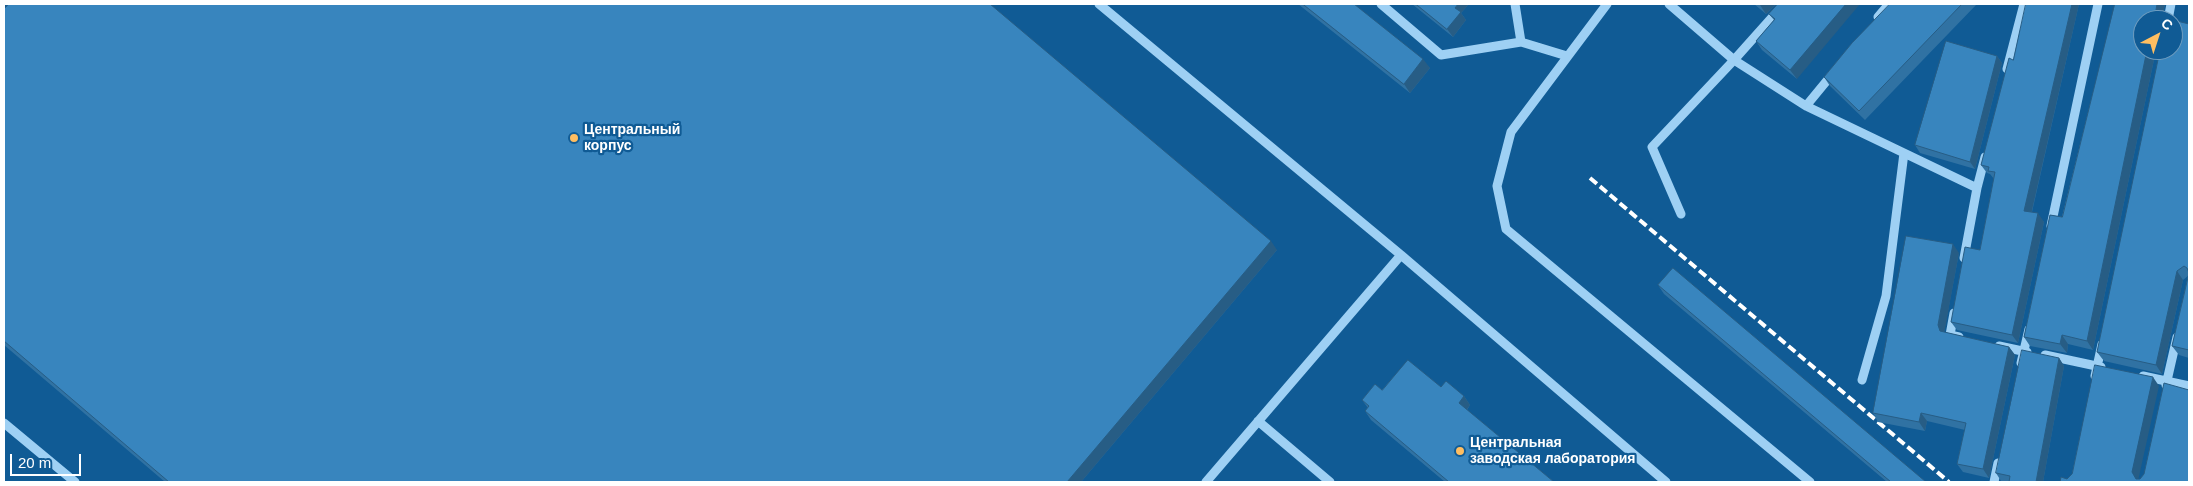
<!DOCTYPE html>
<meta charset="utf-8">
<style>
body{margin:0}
#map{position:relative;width:2193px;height:486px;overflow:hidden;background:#105b95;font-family:Arial,sans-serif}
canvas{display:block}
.frame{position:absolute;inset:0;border:5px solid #fff;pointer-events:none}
.north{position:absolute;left:2133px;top:10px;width:50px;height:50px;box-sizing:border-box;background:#105b95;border:1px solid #709dbf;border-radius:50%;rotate:40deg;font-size:14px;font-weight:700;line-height:20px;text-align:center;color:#fff}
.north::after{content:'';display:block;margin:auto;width:18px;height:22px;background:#ffbe61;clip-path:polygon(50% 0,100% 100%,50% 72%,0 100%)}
.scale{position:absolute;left:10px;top:454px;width:71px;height:22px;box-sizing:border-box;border:2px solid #fff;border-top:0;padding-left:6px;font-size:15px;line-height:18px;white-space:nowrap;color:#fff;-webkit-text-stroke:4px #105b95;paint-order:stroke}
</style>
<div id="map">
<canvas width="2193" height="486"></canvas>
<div class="frame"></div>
<div class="north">С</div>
<div class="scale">20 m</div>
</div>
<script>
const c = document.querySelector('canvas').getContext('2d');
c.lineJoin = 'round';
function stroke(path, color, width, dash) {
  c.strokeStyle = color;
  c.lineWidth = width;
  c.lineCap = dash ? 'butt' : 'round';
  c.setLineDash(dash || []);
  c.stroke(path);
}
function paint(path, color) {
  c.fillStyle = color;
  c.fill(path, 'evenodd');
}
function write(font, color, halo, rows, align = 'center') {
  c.font = font + ' Arial,sans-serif';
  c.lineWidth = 4.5;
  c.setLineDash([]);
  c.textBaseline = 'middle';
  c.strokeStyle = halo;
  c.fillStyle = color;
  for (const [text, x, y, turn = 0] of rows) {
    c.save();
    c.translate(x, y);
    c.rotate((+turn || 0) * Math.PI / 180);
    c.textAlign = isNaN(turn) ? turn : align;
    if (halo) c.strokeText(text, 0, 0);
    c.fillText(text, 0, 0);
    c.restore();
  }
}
stroke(new Path2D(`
 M 1099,4 L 1401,255 L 1206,482
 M 1381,4 L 1441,55 L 1521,42 L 1567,56
 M 1515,4 L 1521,42
 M 1607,4 L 1511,132 L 1497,186 L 1506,229 L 1810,482
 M 1669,4 L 1734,60 L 1784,4
 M 1878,17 L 1889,4
 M 2168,20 L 2171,4
 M 2007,69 L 2024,4
 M 1806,106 L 1977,188 L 1985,157
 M 1681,214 L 1652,147 L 1734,60 L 1806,106 L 1834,72
 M 2051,226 L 2098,4
 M 1401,255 L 1666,482
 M 1964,258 L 1977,188
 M 1954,313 L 1950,335 L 1959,337
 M 1999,346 L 2027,352
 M 2045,355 L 2101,367
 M 2021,363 L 2029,329
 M 2095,376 L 2102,344
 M 2143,376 L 2189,386
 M 1862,380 L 1886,296 L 1904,153
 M 2166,385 L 2177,337
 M 1258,421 L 1330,482
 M 4,423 L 75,482
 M 1994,482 L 1998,463`), '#9ed0f4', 9);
stroke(new Path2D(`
 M 1590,178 L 1949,482`), '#fff', 4, [9, 4]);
paint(new Path2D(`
 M 1298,4 L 1354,4 L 1430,68 L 1410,93 Z
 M 1412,4 L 1469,4 L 1461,13 L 1466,20 L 1453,37 Z
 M 1754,4 L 1776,4 L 1766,14 Z
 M 1778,4 L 1797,79 L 1762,50 L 1756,41 L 1774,20 L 1769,14 Z
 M 1890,4 L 1977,4 L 1865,120 L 1830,86 L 1824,77 Z
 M 2079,4 L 2032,212 L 2044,222 L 2018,343 L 1957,330 L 1951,322 L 1980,250 L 1994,179 L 1990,174 L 1987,173 L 1981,165 L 2013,60 Z
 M 2115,4 L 2165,4 L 2162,18 L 2172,20 L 2143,20 L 2143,50 L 2156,50 L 2093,350 L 2068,344 L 2067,353 L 2030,346 L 2024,337 L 2050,215 L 2062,217 Z
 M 4,9 L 1277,250 L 1081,482 L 165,482 L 4,345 Z
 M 2189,24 L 2189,358 L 2179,355 L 2172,346 L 2188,276 L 2183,280 L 2162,374 L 2104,361 L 2097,352 Z
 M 1997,56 L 2002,63 L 1975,169 L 1920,153 L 1915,145 Z
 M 1959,253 L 1944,332 L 2009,347 L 2015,355 L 1989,478 L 1963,472 L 1957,464 L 1965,430 L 1927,421 L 1925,431 L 1878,422 L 1873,413 Z
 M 1658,285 L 1926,482 L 1887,482 L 1664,294 Z
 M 2059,358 L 2064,366 L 2043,482 L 2009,482 L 2001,481 L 1996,473 Z
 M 1382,390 L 1464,396 L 1470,405 L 1467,410 L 1554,482 L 1445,482 L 1371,420 L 1365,411 L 1368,408 L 1362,400 Z`), '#3072a3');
paint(new Path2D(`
 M 1458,4 L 1469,4 L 1461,13 L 1466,20 L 1453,37 L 1447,29 L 1455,8 Z
 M 1762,4 L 1776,4 L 1766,14 L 1760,5 Z
 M 1846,4 L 1860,4 L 1797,79 L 1790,70 Z
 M 2072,4 L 2079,4 L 2030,219 L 2024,211 Z
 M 2157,4 L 2165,4 L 2162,19 L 2156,10 Z
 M 2147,50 L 2156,50 L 2093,350 L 2087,341 Z
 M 1997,56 L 2002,63 L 1975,169 L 1970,162 Z
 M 1423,59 L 1430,68 L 1410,93 L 1404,84 Z
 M 2038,213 L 2044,222 L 2018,343 L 2012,335 Z
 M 1271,241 L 1277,250 L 1081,482 L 1067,482 Z
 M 1953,244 L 1959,253 L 1944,334 L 1940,331 L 1938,325 Z
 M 2177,271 L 2183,280 L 2162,374 L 2156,365 Z
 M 2062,335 L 2068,344 L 2067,353 L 2060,344 Z
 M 2009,347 L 2015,355 L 1989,478 L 1983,469 Z
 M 2059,358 L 2064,366 L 2043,482 L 2036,482 Z
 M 2153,377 L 2159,386 L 2138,481 L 2138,482 L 2132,472 Z
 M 1464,396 L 1470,405 L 1465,412 L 1459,403 Z
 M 1921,413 L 1927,421 L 1925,431 L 1919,422 Z`), '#275d85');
const building = new Path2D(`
 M 9,4 L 990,4 L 1271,241 L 1067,482 L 169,482 L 4,341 L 4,9 Z
 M 1303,4 L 1354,4 L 1423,59 L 1404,84 Z
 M 1416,4 L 1458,4 L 1455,8 L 1461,12 L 1447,29 Z
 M 1778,4 L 1846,4 L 1790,70 L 1756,41 L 1775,19 L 1769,14 Z
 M 1890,4 L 1962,4 L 1859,111 L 1824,77 L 1852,43 Z
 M 2026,4 L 2072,4 L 2024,211 L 2038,213 L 2012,335 L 1951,322 L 1965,247 L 1980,250 L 1995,172 L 1988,171 L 1989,167 L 1981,165 L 2009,58 L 2013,60 Z
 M 2115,4 L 2157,4 L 2156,10 L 2160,17 L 2172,20 L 2143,20 L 2143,50 L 2147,50 L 2087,341 L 2062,335 L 2060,344 L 2024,337 L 2050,215 L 2062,217 Z
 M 2173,20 L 2189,24 L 2189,350 L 2172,346 L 2189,273 L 2187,268 L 2184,266 L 2177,271 L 2156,365 L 2097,352 L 2160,50 L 2173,50 Z
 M 1946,41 L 1997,56 L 1970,162 L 1915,145 Z
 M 1906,236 L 1953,244 L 1938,325 L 1940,331 L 2009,347 L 1983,469 L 1957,464 L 1966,423 L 1921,413 L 1919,422 L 1873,413 Z
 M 1673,268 L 1926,482 L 1891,482 L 1658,285 Z
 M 2022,350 L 2059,358 L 2036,482 L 2009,482 L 2010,476 L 1996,473 Z
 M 1408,360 L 1441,387 L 1446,381 L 1464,396 L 1459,403 L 1554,482 L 1449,482 L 1365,411 L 1369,406 L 1362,400 L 1375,384 L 1382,390 Z
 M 2095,365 L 2153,377 L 2132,472 L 2136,479 L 2140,479 L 2144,474 L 2164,383 L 2189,390 L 2189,482 L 2060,482 L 2061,477 L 2067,479 L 2072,474 Z`);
paint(building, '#3885be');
stroke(building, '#275d85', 1);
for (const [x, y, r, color] of [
 [574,138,5,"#ffbe61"],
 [1460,451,5,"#ffbe61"]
]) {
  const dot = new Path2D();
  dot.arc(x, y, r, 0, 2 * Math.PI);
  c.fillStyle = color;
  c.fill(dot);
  stroke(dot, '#105b95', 2);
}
write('bold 14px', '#fff', '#105b95', [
 ["Центральный",584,130],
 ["корпус",584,146],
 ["Центральная",1470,443],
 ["заводская лаборатория",1470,459]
], 'left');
</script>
